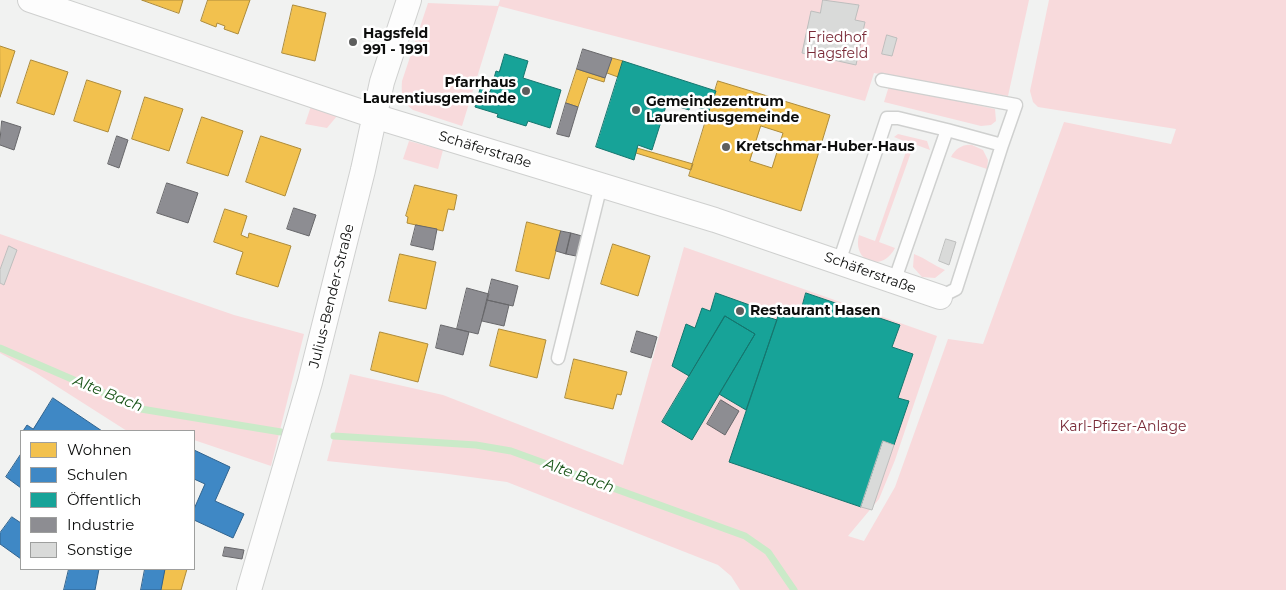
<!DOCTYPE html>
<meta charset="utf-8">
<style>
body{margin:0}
#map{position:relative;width:1286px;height:590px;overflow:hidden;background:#f1f2f1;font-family:Montserrat,sans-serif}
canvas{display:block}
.legend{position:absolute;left:20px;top:430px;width:175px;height:140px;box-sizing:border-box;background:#fff;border:1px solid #9e9f9e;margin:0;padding:6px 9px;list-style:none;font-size:15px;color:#0d0e0d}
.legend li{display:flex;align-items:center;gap:10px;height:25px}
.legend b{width:25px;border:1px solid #9e9f9e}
</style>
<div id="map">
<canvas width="1286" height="590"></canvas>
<ul class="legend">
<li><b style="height:14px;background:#f2c14e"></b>Wohnen</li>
<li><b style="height:14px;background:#3f88c5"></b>Schulen</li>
<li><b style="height:14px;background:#17a398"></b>Öffentlich</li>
<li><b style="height:14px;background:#8d8d92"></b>Industrie</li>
<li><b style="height:14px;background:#d9dad9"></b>Sonstige</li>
</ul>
</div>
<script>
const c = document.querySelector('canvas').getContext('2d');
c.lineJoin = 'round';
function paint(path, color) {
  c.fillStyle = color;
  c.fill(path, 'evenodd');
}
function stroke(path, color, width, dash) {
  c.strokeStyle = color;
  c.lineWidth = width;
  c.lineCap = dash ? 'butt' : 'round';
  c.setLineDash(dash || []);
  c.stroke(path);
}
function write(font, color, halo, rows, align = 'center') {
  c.font = font + ' Montserrat,sans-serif';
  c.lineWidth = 5;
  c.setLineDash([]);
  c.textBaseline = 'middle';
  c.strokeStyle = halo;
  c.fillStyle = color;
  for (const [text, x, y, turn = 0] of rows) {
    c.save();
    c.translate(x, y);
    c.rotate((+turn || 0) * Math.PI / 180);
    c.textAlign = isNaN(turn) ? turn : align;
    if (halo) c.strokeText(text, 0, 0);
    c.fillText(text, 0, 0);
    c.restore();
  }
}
paint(new Path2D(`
 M 500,0 L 1029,0 L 1008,96 L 874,73 L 865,101 L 499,6 L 462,126 L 413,110 C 402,102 401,94 402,81 L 428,3 L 498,6 Z
 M 1049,0 L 1286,0 L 1286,590 L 740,590 L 731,576 L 718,565 L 507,482 L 441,473 L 327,461 L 350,374 L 443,395 L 623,465 L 684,247 L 937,336 L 895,460 L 879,499 L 848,536 L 864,541 L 895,487 L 948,339 L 983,344 L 1064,122 L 1171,144 L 1176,129 L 1038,107 L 1033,102 L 1030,91 Z
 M 889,86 L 995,109 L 996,121 L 991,125 L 981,126 L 884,102 Z
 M 311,106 L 337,116 L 327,128 L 305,124 Z
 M 898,134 L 927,141 L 930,150 L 914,144 L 879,242 L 895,248 C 882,273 852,262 859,235 L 875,241 L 909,143 L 894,137 Z
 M 409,141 L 443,150 L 438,169 L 403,159 Z
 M 972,145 L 983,150 L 988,160 L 987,169 L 951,157 C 955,149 963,144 972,145 Z
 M 0,234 L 234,315 L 304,334 L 271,466 L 194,440 L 194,431 L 127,431 L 36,373 L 0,353 Z
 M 914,254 C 925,258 933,265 945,270 L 935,278 L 922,277 L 913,267 Z`), '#f8dadc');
const homes = new Path2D(`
 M 142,0 L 183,0 L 179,13 Z
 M 208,0 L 250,0 L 238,34 L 224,29 L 225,26 L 217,23 L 216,27 L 201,21 Z
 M 293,5 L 326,13 L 315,61 L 282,53 Z
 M 0,46 L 15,51 L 0,97 Z
 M 612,58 L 623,61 L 618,77 L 607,73 Z
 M 31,60 L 68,72 L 54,115 L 17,103 Z
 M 577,69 L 605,78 L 604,82 L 588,77 L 578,107 L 566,103 Z
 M 87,80 L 121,91 L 108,132 L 74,121 Z
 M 718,81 L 830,115 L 801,211 L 689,176 ZM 761,126 L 783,133 L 772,168 L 750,161 Z
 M 145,97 L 183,109 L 169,151 L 132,139 Z
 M 202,117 L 243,131 L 228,176 L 187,163 Z
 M 261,136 L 301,149 L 285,196 L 246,182 Z
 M 637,148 L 693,164 L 691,170 L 636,153 Z
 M 415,185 L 457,195 L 454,210 L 448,209 L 443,231 L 407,223 L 408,217 L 406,216 Z
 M 225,209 L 247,216 L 241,235 L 248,238 L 249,233 L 291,246 L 278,287 L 236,274 L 243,252 L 214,242 Z
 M 527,222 L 561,231 L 549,279 L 516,271 Z
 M 613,244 L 650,256 L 638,296 L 601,284 Z
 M 400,254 L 436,262 L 426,309 L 389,301 Z
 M 499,329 L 546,340 L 537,378 L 490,366 Z
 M 380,332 L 428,344 L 418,382 L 371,370 Z
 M 574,359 L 627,372 L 621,395 L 617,394 L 613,409 L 565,398 Z
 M 165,569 L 187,569 L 181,590 L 161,590 Z`);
paint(homes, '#f2c14e');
stroke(homes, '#ad8b3a', 1);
const schools = new Path2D(`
 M 53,398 L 102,431 L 23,431 L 27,425 L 33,429 Z
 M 194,450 L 230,467 L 215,501 L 244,514 L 233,538 L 194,520 L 194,509 L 205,484 L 194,479 Z
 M 21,454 L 21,488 L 6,477 Z
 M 12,517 L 21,523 L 21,559 L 0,544 L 0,533 Z
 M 69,569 L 99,569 L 95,590 L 64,590 Z
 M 145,569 L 165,569 L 161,590 L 141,590 Z`);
paint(schools, '#3f88c5');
stroke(schools, '#30638e', 1);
const public = new Path2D(`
 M 505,54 L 528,61 L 523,78 L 561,90 L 550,128 L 528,121 L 526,126 L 497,117 L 498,114 L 475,107 L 480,89 L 490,92 L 496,71 L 499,72 Z
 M 623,61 L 716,91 L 709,111 L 691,105 L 689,110 L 667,103 L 652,150 L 638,145 L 634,160 L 596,147 Z
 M 716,293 L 758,308 L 756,313 L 777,320 L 746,410 L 719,394 L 755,334 L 725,316 L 689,376 L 672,366 L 686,324 L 695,328 L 702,308 L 710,311 Z
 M 806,293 L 900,325 L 892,347 L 913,354 L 898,398 L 909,401 L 894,445 L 883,441 L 861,507 L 729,462 L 780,310 L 799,316 Z
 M 725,316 L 755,334 L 692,440 L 662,422 Z`);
paint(public, '#17a398');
stroke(public, '#14766e', 1);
const industry = new Path2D(`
 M 583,49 L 612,58 L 605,78 L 577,69 Z
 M 566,103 L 578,107 L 569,137 L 557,134 Z
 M 2,121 L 21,127 L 14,150 L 0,145 Z
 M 117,136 L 128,140 L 119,168 L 108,164 Z
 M 167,183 L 198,193 L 188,223 L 157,213 Z
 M 294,208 L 316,215 L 309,236 L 287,229 Z
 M 416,225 L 437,229 L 433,250 L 411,245 Z
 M 561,231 L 571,233 L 566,254 L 556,251 Z
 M 571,233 L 582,236 L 576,256 L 566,254 Z
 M 492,279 L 518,286 L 513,306 L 487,300 Z
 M 467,288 L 489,294 L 478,334 L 457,329 Z
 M 487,300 L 509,305 L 504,326 L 482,321 Z
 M 441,325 L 469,332 L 463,355 L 436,348 Z
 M 637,331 L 657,337 L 651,358 L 631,352 Z
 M 721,400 L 739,411 L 725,435 L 707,424 Z
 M 225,547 L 244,550 L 242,559 L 223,556 Z`);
paint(industry, '#8d8d92');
stroke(industry, '#67676a', 1);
stroke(new Path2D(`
 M 0,348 L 141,409 L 281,432
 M 334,436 L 476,445 L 511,451 L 745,536 L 768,552 L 794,590`), '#caeac8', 7);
const building = new Path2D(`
 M 823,0 L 859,5 L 855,20 L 865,22 L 856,65 L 802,53 L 811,11 L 820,13 Z
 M 887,35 L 897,38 L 892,56 L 882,54 Z
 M 946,239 L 956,242 L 949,265 L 939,261 Z
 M 9,246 L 17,250 L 4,285 L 0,283 L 0,270 Z
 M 883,441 L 894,445 L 872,510 L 861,507 Z`);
paint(building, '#d9dad9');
stroke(building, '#bdbebd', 1);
const lane = new Path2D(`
 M 882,80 L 1016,105 L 1002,145 L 947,130
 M 839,262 L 887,118 L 898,118 L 947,130 L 894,282
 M 940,297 L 956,289 L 1002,145
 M 558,358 L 601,185`);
const street = new Path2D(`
 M 30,0 L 374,116 L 715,220 L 940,297
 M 249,590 L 310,382 L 363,170 L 382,82 L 409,0`);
stroke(lane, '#cfd0cf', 15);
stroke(street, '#cfd0cf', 26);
stroke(lane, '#fdfdfd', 12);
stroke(street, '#fdfdfd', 24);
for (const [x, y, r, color] of [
 [353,42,5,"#5d5e5d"],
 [526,91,5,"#5d5e5d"],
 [636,110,5,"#5d5e5d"],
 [726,147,5,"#5d5e5d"],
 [740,311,5,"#5d5e5d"]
]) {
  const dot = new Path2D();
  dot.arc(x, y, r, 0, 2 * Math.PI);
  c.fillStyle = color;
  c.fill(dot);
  stroke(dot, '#fff', 2);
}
write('bold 14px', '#0d0e0d', '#fff', [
 ["Hagsfeld",363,34],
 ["991 - 1991",363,50],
 ["Pfarrhaus",516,83,"right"],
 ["Laurentiusgemeinde",516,99,"right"],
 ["Gemeindezentrum",646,102],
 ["Laurentiusgemeinde",646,118],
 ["Kretschmar-Huber-Haus",736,147],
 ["Restaurant Hasen",750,311]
], 'left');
write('14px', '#792a37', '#fff', [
 ["Friedhof",837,38],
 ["Hagsfeld",837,54],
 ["Karl-Pfizer-Anlage",1123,427]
]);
write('14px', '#0d0e0d', '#fff', [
 ["Schäferstraße",485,150,17],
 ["Schäferstraße",870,273,20],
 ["Julius-Bender-Straße",332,296,-76]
]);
write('italic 15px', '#175316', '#fff', [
 ["Alte Bach",108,394,22],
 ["Alte Bach",579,476,20]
]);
</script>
